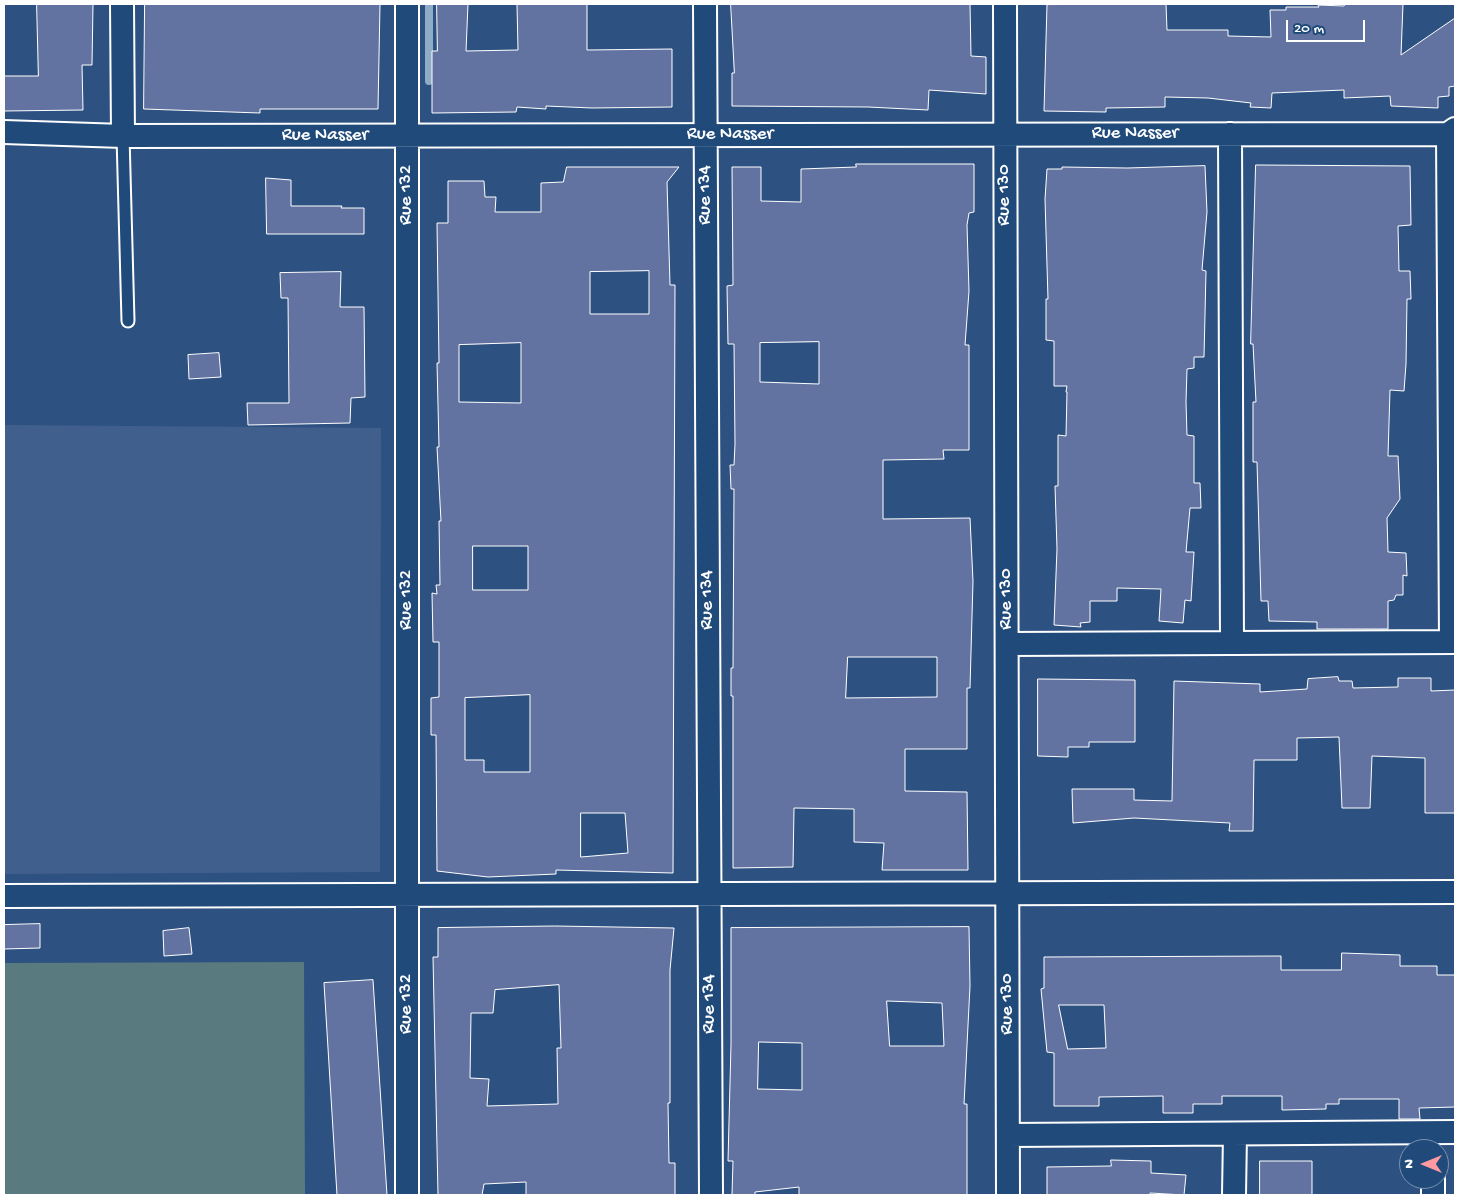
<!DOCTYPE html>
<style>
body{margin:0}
#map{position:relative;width:1459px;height:1199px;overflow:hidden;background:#2d5282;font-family:"Gochi Hand",sans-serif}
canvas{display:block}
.frame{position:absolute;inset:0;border:5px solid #fff;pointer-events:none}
.north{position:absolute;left:1399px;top:1139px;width:50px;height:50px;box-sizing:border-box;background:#1f4a7a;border:1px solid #7992af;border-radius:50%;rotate:270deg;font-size:14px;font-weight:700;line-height:20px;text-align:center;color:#fff}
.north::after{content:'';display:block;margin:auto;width:18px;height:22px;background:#ff9aa2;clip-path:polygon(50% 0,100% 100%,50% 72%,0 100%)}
.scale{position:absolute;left:1286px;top:20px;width:79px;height:22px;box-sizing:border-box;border:2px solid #fff;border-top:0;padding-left:6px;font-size:15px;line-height:18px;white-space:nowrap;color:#fff;-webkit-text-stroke:4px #1f4a7a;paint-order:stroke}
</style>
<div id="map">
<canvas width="1459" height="1199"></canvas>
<div class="frame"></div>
<div class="north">N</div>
<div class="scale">20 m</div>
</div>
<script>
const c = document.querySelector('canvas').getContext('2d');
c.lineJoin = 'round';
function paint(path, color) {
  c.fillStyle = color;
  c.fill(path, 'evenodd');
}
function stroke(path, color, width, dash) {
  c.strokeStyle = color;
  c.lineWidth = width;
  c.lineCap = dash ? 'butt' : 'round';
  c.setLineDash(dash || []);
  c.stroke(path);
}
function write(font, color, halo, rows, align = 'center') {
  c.font = font + ' "Gochi Hand",sans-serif';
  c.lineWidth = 5;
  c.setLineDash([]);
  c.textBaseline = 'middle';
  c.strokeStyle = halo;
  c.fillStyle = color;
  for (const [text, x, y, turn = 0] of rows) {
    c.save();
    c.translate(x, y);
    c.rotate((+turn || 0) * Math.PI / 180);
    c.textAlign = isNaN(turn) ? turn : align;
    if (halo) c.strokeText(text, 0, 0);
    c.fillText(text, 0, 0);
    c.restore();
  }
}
paint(new Path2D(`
 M 4,425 L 381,428 L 380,872 L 4,874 Z`), '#415f8d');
paint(new Path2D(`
 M 304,962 L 305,1195 L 4,1195 L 4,963 Z`), '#597a7e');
stroke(new Path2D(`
 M 429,4 L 429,81`), '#8eacc6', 8);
const building = new Path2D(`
 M 37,4 L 93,4 L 92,65 L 82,65 L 83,110 L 4,111 L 4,76 L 38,76 Z
 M 145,4 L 380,4 L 378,109 L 260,109 L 260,113 L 144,109 Z
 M 437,4 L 468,4 L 466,51 L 518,50 L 517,4 L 587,4 L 587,50 L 672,49 L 672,107 L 592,108 L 546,106 L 546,109 L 517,107 L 516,112 L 432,113 L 432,51 L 437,51 Z
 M 731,4 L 970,4 L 971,56 L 986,57 L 986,94 L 929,90 L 928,110 L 868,107 L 732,106 L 732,73 L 734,73 Z
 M 1166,4 L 1167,30 L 1228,30 L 1228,36 L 1271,37 L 1270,10 L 1286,10 L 1286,7 L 1319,7 L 1318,5 L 1344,6 L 1345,4 L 1403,4 L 1401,55 L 1455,18 L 1455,86 L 1449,87 L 1449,96 L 1438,97 L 1438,108 L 1391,106 L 1390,96 L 1344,98 L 1344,90 L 1272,93 L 1271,108 L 1250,107 L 1251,103 L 1208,98 L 1165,97 L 1165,107 L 1106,108 L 1106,112 L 1044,111 L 1047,5 Z
 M 856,164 L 974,164 L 974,212 L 969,213 L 967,225 L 969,291 L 965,345 L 969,345 L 969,450 L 943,450 L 944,459 L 883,460 L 883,519 L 970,518 L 973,581 L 970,688 L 967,688 L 967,749 L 905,749 L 905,791 L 967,792 L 968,870 L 882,870 L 884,843 L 854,842 L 854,809 L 794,808 L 793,867 L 733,868 L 733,696 L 731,696 L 731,668 L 733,668 L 734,489 L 731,489 L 730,465 L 734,465 L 735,444 L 734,344 L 728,344 L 727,286 L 733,285 L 732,167 L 761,167 L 761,201 L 801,202 L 801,169 L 856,167 ZM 819,342 L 819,384 L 760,382 L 760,343 ZM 848,657 L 937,657 L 937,697 L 846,698 Z
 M 1256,165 L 1410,166 L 1411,225 L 1398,226 L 1399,271 L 1410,271 L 1411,299 L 1407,299 L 1406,364 L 1404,391 L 1390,390 L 1388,456 L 1398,456 L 1400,499 L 1387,518 L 1388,552 L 1406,553 L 1407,576 L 1403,575 L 1403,595 L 1396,595 L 1394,600 L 1388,601 L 1388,629 L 1317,629 L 1317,622 L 1269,621 L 1268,601 L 1261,601 L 1257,462 L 1253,462 L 1253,402 L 1256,402 L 1253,344 L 1251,344 Z
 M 1205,166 L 1207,212 L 1202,270 L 1206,271 L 1204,357 L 1194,357 L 1194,368 L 1187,369 L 1186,402 L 1187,435 L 1194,436 L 1194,483 L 1200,483 L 1201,508 L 1190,508 L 1186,552 L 1194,552 L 1191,601 L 1185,600 L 1183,623 L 1159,621 L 1161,589 L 1117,588 L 1117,601 L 1090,601 L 1090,622 L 1080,623 L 1081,627 L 1054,625 L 1057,549 L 1055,486 L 1058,486 L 1058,435 L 1066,436 L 1067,392 L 1066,392 L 1067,386 L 1054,386 L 1054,341 L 1046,340 L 1046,299 L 1048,299 L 1045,199 L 1047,169 L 1062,169 L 1062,167 L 1127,168 Z
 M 567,167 L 679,167 L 667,182 L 670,285 L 675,285 L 673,873 L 556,870 L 556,874 L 488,877 L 437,871 L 436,735 L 431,735 L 431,698 L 439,697 L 439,642 L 433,642 L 432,593 L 437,594 L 436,585 L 440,585 L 439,521 L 441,521 L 437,447 L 439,447 L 437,363 L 439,363 L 437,223 L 448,223 L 448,181 L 484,181 L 485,197 L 496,197 L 495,212 L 541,212 L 541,183 L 563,182 ZM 649,271 L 649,314 L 590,314 L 590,272 ZM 521,343 L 521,403 L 459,402 L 459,345 ZM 473,546 L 528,546 L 528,590 L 473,590 ZM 530,695 L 530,772 L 484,772 L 484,760 L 465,760 L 465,698 ZM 581,813 L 625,813 L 628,853 L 581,857 Z
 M 266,178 L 291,180 L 291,206 L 342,206 L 341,208 L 364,208 L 364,234 L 267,234 Z
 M 341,272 L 340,307 L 364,307 L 365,397 L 351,398 L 350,423 L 248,425 L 247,403 L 289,403 L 288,298 L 281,298 L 280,273 Z
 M 219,353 L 221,377 L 189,379 L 188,355 Z
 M 1338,677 L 1339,681 L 1352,681 L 1353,688 L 1398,687 L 1398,678 L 1431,678 L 1431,691 L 1455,690 L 1455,813 L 1425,813 L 1425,758 L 1372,756 L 1370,808 L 1342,808 L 1339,737 L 1297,738 L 1297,760 L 1254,760 L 1253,831 L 1229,831 L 1230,823 L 1134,818 L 1073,823 L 1072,789 L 1134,789 L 1134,800 L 1172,801 L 1174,681 L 1260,684 L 1260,692 L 1307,689 L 1308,679 Z
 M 1038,679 L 1135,680 L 1135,742 L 1089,742 L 1089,747 L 1068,747 L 1068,757 L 1038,756 Z
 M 40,924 L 40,948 L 4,949 L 4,925 Z
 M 555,926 L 674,928 L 670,970 L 670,1103 L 668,1103 L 669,1163 L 675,1163 L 675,1195 L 526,1195 L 526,1182 L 484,1184 L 482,1195 L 438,1195 L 433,957 L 438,957 L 438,928 ZM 559,985 L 561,1048 L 557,1048 L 558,1104 L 487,1106 L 489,1079 L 470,1078 L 471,1013 L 493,1013 L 495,990 Z
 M 969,927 L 970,986 L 964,1104 L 967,1104 L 967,1195 L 799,1195 L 799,1187 L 755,1192 L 755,1195 L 732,1195 L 733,1161 L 728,1161 L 731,1044 L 731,928 ZM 887,1001 L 942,1003 L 944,1046 L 890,1046 ZM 759,1042 L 802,1043 L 802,1090 L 758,1089 Z
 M 189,928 L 192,954 L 164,956 L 163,931 Z
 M 1342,953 L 1400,955 L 1400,966 L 1437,966 L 1437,975 L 1455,975 L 1455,1107 L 1419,1108 L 1420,1119 L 1399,1119 L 1399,1099 L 1339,1099 L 1339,1104 L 1326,1104 L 1326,1109 L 1282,1110 L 1282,1096 L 1222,1096 L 1222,1104 L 1193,1104 L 1193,1113 L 1163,1113 L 1163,1096 L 1099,1097 L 1099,1106 L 1054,1106 L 1054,1053 L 1047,1052 L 1041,989 L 1044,988 L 1044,957 L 1281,956 L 1281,970 L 1341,970 ZM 1059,1005 L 1104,1005 L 1106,1048 L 1068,1049 Z
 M 373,980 L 387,1195 L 337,1195 L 324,983 Z
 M 1111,1160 L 1151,1161 L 1151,1173 L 1186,1175 L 1184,1195 L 1150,1193 L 1150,1195 L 1047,1195 L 1047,1167 L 1111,1166 Z
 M 1260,1161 L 1312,1161 L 1312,1195 L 1260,1195 Z`);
paint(building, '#6373a1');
stroke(building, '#fff', 1);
const lane = new Path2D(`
 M 123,136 L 128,321`);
const street = new Path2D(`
 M 122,4 L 123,136
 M 705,4 L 711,1195
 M 1005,4 L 1008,1195
 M 4,132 L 123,136 L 1448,134 L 1455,129
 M 1230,134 L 1232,643
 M 1448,134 L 1451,642
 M 1007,644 L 1455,642
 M 4,896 L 1455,892
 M 1008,1135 L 1455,1132
 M 1433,1179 L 1433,1195
 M 407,1195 L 407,4
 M 1234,1195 L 1235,1134`);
stroke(lane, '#fff', 15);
stroke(street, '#fff', 26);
stroke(lane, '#1f4a7a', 11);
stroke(street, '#1f4a7a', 22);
write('19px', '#fff', '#1f4a7a', [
 ["Rue Nasser",1135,134],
 ["Rue Nasser",730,135],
 ["Rue Nasser",325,136],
 ["Rue 132",407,195,-90],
 ["Rue 134",706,195,-90],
 ["Rue 130",1005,195,-90],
 ["Rue 130",1007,599,-90],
 ["Rue 132",407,600,-90],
 ["Rue 134",708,600,-90],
 ["Rue 132",407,1004,-90],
 ["Rue 134",710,1004,-90],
 ["Rue 130",1008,1004,-90]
]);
</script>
